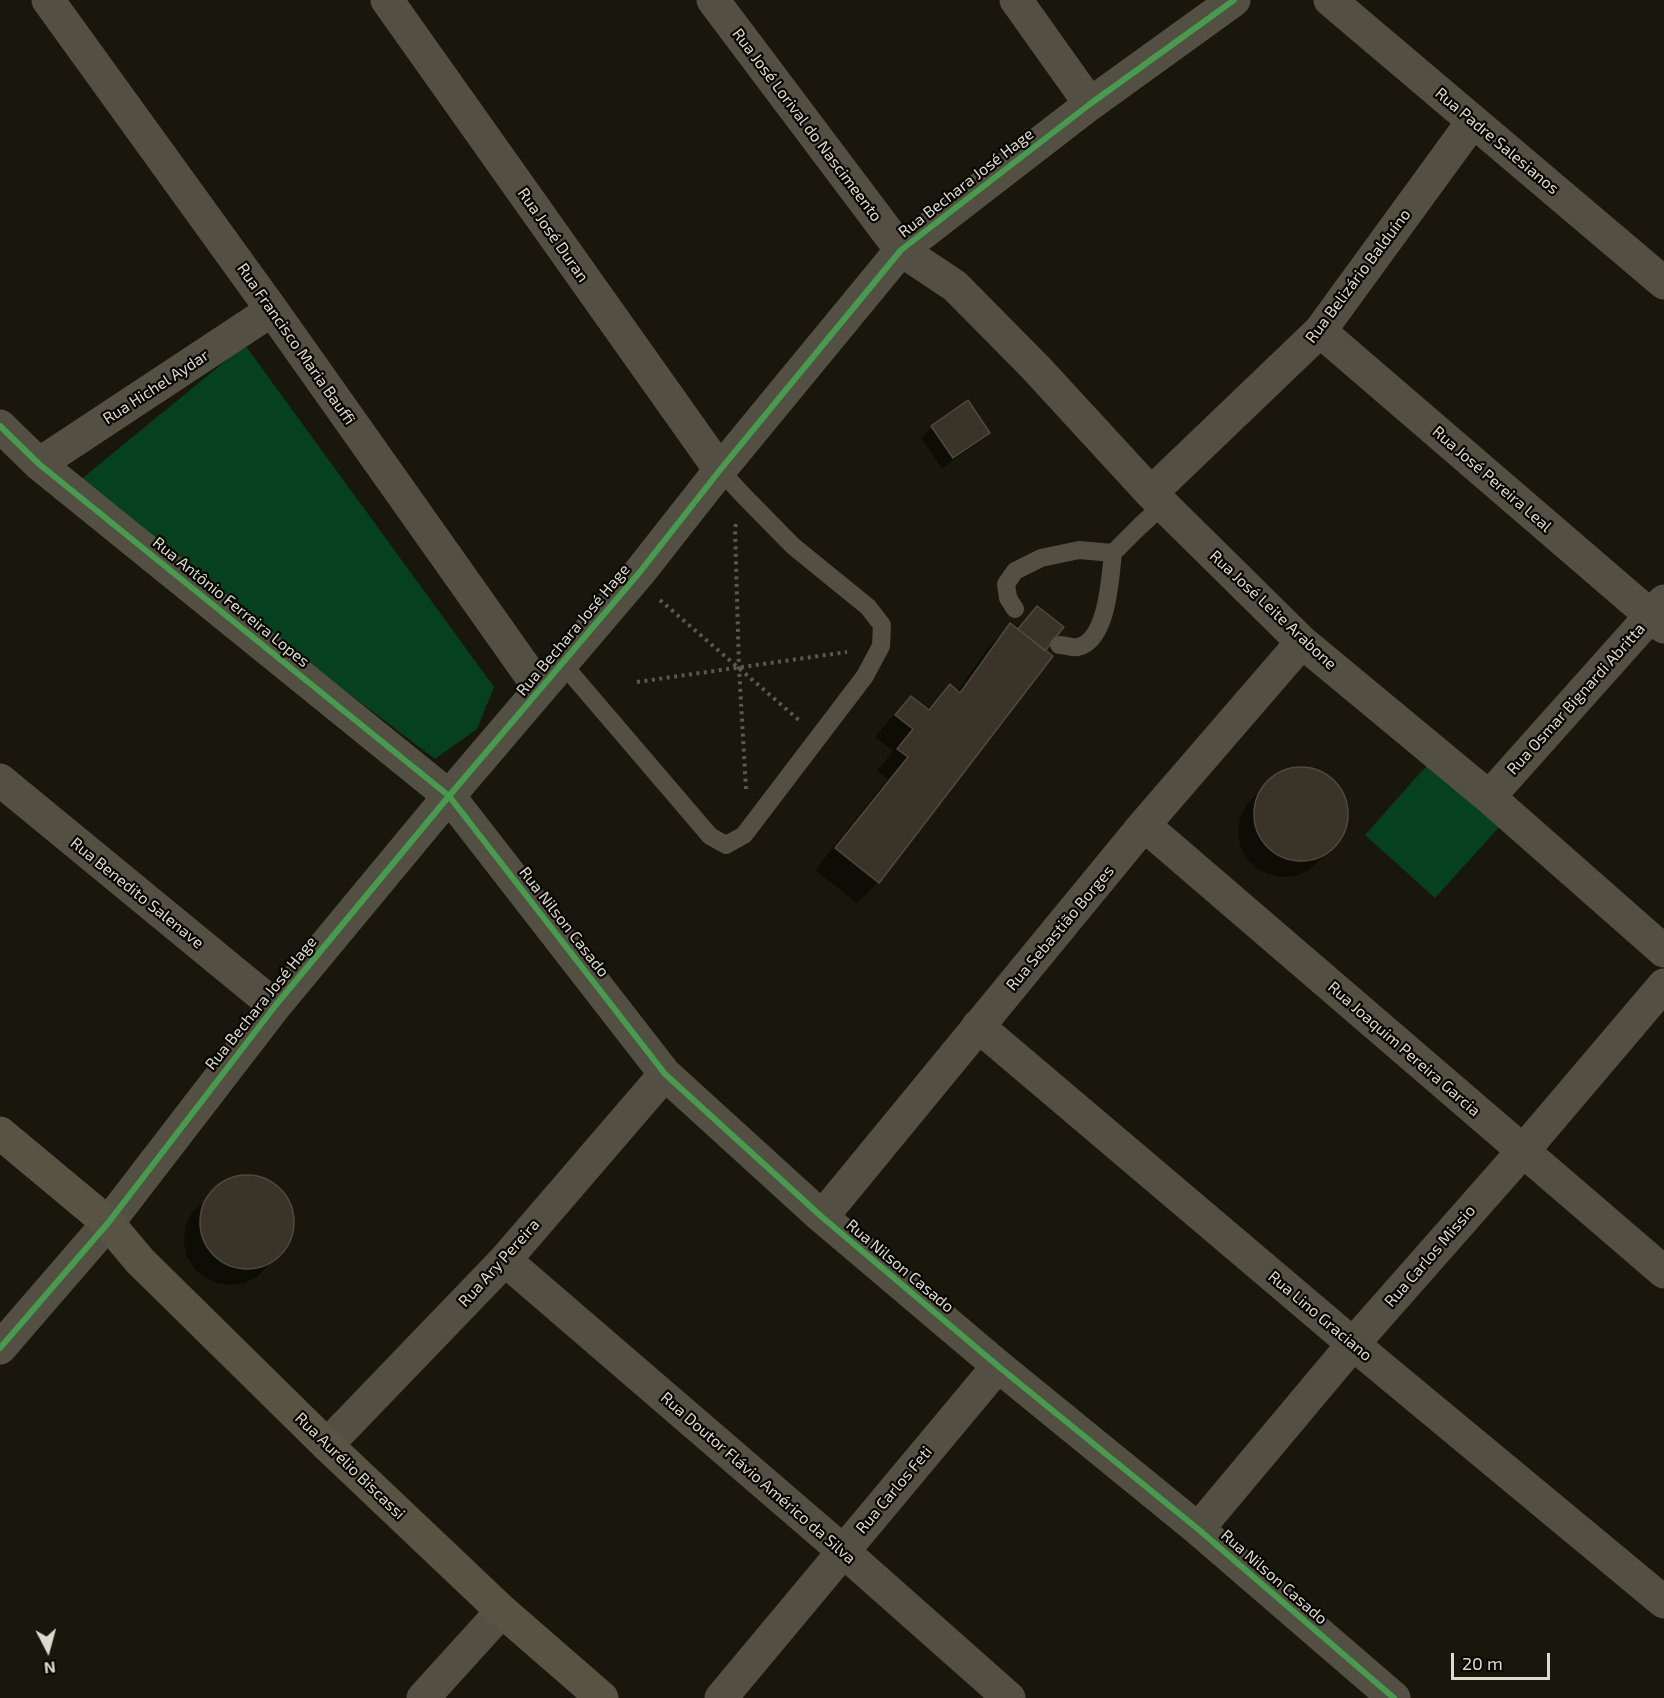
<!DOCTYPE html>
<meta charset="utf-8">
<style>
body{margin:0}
#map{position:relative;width:1664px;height:1698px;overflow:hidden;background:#19170b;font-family:"Exo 2",sans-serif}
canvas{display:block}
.north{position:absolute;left:18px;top:1620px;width:60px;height:60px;-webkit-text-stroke:4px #070601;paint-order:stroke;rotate:174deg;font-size:16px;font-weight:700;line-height:24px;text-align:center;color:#dddbce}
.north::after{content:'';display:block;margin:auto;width:21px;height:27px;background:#dddbce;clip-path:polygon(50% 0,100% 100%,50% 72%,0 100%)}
.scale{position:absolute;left:1451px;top:1653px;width:99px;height:27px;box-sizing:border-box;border:3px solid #dddbce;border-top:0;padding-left:8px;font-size:18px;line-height:21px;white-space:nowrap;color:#dddbce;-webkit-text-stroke:4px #070601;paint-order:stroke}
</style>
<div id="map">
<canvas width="1664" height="1698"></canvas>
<div class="north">N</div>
<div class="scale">20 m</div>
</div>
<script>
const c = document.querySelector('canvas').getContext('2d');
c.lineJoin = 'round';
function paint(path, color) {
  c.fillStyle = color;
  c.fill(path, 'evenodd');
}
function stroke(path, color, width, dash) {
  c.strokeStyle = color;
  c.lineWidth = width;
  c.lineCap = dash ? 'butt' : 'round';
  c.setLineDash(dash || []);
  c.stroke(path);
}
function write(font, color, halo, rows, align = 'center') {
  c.font = font + ' "Exo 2",sans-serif';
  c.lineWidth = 4.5;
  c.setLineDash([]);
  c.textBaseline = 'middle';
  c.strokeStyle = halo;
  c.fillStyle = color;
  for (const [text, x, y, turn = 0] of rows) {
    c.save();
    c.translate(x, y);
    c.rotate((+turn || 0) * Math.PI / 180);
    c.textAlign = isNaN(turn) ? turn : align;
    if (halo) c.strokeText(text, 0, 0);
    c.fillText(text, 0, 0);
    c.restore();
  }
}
paint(new Path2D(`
 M 245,345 L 494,687 L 477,729 L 435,759 L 74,485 Z
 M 1429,763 L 1502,824 L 1435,898 L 1365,835 Z`), '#05411f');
paint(new Path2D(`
 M 968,403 L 988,433 L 978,443 L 942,468 L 921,438 L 932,427 Z
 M 1032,613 L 878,882 L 857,903 L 815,870 L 888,779 L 877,771 L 893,751 L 875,737 L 890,719 L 911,698 L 926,710 L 950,686 L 957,692 L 989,647 L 1010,625 L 1017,631 Z
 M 1302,769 L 1316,771 L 1329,778 L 1339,788 L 1345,801 L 1347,816 L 1344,830 L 1337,843 L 1309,870 L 1296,876 L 1282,877 L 1268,874 L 1256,868 L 1246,858 L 1240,845 L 1238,831 L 1240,817 L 1247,804 L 1275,777 L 1288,771 Z
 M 247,1176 L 262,1178 L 276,1185 L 285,1196 L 292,1208 L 294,1222 L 291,1236 L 285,1249 L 258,1276 L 245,1283 L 232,1285 L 217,1283 L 205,1278 L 194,1268 L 187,1257 L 184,1243 L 185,1227 L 191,1214 L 219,1186 L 232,1178 Z`), '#0007');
const building = new Path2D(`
 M 968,400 L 990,433 L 953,458 L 931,426 Z
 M 1037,606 L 1064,627 L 1045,651 L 1018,629 Z
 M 1010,623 L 1053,656 L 879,883 L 835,848 L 908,757 L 897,749 L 913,729 L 895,715 L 911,696 L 929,710 L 950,684 L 960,693 Z
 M1254 814a47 47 0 1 1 94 0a47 47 0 1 1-94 0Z
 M200 1222a47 47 0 1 1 94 0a47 47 0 1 1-94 0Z`);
paint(building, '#3a3327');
stroke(building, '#4e4941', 1.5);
stroke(new Path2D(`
 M 736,524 L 735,528 L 739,668 L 746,789
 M 660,600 L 800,721
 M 637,682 L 847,652`), '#5b584d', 4, [3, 4.5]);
stroke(new Path2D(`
 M 1015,609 L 1008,598 L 1006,584 L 1015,571 L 1041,558 L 1079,550 L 1113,553 L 1140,526 L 1163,505
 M 1059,645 C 1065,645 1073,648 1078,647 C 1108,640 1110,577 1113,553
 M 562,663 L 710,836 L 726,845 L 744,835 L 865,676 L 881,646 L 882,625 L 868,607 L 793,546 L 742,494 L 720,470`), '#544f43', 18);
stroke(new Path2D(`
 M 48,0 L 272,310 L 540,689
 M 387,0 L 720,470
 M 713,0 L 901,250 L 955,286 L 1036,368 L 1151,493 L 1302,642 L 1489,797 L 1664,951
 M 1016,0 L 1090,104
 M 1330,0 L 1664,283
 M 1320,331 L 1664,627
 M 0,426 L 39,464 L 449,796 L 665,1074 L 822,1217 L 998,1366 L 1198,1529 L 1394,1698
 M 39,464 L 272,310
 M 1151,493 L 1320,331 L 1473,121
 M 0,780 L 275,1006
 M 1489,797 L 1664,601
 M 1144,825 L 1664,1272
 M 978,1026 L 1353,1344 L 1664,1602
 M 822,1217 L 1144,825 L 1302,642
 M 505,1260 L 843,1551 L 1009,1698
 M 0,1348 L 108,1223 L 275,1006 L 449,796 L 639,573 L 720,470 L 901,250 L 1090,104 L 1234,0
 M 327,1445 L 505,1260 L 665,1074
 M 1198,1529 L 1353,1344 L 1523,1151 L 1664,985
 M 423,1698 L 502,1611
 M 721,1698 L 998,1366`), '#544f43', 33);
stroke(new Path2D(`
 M 0,1133 L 108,1223 L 140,1261 L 327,1445 L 502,1611 L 602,1698`), '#595344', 33);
stroke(new Path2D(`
 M 0,426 L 39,464 L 449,796 L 665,1074 L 822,1217 L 998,1366 L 1198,1529 L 1394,1698
 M 0,1348 L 108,1223 L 275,1006 L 449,796 L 639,573 L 720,470 L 901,250 L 1090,104 L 1234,0`), '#469c4c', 6);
write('16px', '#dddbce', '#070601', [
 ["Rua José Lorival do Nascimeento",807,125,53],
 ["Rua Padre Salesianos",1497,141,40],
 ["Rua Bechara José Hage",966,183,-38],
 ["Rua José Duran",553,235,55],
 ["Rua Belizário Balduíno",1358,276,-53],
 ["Rua Francisco Maria Bauffi",296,344,55],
 ["Rua Hichel Aydar",156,387,-33],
 ["Rua José Pereira Leal",1492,479,41],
 ["Rua Antônio Ferreira Lopes",231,602,39],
 ["Rua José Leite Arabone",1273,610,43],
 ["Rua Bechara José Hage",573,630,-50],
 ["Rua Osmar Bignardi Abritta",1576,699,-48],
 ["Rua Benedito Salenave",137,893,39],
 ["Rua Nilson Casado",564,922,52],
 ["Rua Sebastião Borges",1060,928,-50],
 ["Rua Bechara José Hage",261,1003,-51],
 ["Rua Joaquim Pereira Garcia",1404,1049,41],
 ["Rua Carlos Missio",1430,1256,-49],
 ["Rua Ary Pereira",499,1263,-48],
 ["Rua Nilson Casado",900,1266,40],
 ["Rua Lino Graciano",1320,1316,40],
 ["Rua Aurélio Biscassi",350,1466,44],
 ["Rua Doutor Flávio Américo da Silva",758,1478,41],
 ["Rua Carlos Feti",894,1490,-50],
 ["Rua Nilson Casado",1274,1577,41]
]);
</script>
